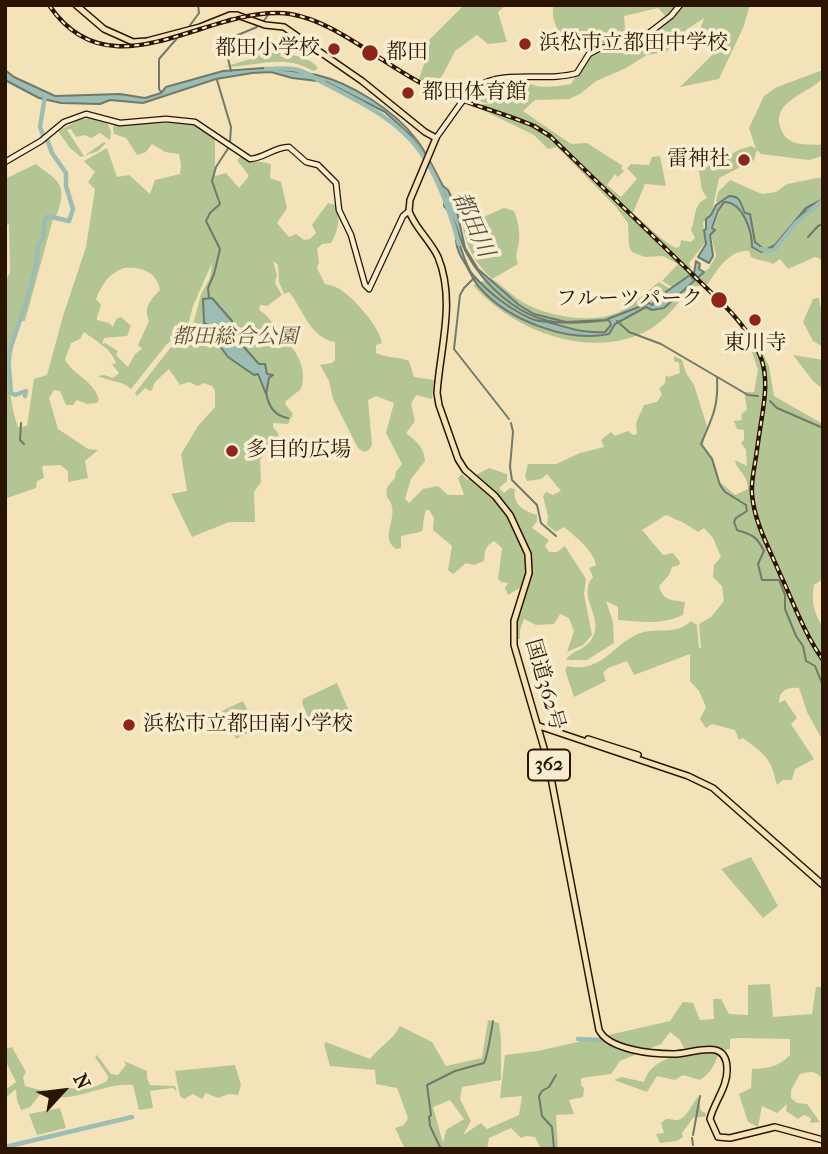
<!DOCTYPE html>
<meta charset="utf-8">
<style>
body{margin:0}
#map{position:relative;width:828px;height:1154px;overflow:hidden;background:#f4e3b8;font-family:"IM FELL French Canon",serif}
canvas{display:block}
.frame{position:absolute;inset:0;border:7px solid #2c1500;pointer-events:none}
.north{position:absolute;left:28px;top:1056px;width:70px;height:70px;-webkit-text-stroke:5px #f8edd1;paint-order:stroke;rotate:63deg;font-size:19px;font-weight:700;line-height:28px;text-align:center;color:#2c1500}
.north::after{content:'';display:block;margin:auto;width:24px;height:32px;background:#2c1500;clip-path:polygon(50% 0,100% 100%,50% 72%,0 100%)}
</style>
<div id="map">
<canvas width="828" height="1154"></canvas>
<div class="frame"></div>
<div class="north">N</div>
</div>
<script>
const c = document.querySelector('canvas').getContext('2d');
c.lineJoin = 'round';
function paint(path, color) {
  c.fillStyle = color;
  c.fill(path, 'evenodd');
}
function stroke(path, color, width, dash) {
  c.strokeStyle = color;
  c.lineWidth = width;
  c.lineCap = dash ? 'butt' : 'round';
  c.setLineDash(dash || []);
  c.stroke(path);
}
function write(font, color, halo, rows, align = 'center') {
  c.font = font + ' "IM FELL French Canon","Noto Serif JP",serif';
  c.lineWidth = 7;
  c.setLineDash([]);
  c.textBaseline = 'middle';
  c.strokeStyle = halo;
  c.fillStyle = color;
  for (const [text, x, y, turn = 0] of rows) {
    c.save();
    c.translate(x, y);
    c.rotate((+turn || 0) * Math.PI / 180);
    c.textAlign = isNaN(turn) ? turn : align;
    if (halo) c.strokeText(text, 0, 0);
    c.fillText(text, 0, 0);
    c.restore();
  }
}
paint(new Path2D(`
 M 464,5 L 506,5 L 498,12 L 507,42 L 488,44 L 477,35 L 455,51 L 436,88 L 419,79 L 426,58 L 420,49 Z
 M 554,5 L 750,5 L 743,28 L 719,79 L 680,87 L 715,52 L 696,42 L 704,18 L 686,30 L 666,52 L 647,55 L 624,69 L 596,81 L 580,94 L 569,99 L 535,100 L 523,111 L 571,144 L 587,143 L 623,166 L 621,168 L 624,171 L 618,177 L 615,174 L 607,185 L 621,197 L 637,179 L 627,168 L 631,164 L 649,165 L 652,157 L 660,156 L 666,186 L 645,184 L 633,213 C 643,221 667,246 677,248 L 680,246 L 681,240 L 691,242 L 695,238 L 691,230 C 697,216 692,205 707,198 L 702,190 L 699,171 L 739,150 L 751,146 L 756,149 L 749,128 L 764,96 L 777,87 L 823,70 L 823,78 C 809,94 770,101 781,129 C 787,146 803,144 819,145 L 823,143 L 823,156 L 809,160 L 761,154 L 757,150 L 754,160 L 719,178 L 712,212 L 703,223 L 705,243 L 689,263 L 691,268 L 689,275 L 672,287 L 662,281 L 678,264 L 663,256 L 645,257 L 632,252 L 629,246 L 628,223 L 616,207 L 557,147 L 548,149 L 534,135 L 480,109 L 483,104 L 490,104 L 470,99 C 480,86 503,76 521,80 C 527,81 531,85 537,86 C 548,88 559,86 571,84 L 589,54 L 602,50 L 620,48 L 631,39 L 641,39 L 670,21 L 658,8 L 624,16 L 626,39 C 613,47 600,44 586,51 L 574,30 L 562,38 C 557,29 550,16 554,5 Z
 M 259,51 C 275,53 312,54 318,69 L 313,71 C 283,53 256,67 224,67 L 254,58 L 258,57 Z
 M 89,118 L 108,124 L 111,132 L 110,140 L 100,133 L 91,138 L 85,135 L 76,137 L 71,129 L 67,130 L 84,156 L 104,142 L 106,143 L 98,151 L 81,157 L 70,148 L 58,131 L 79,120 Z
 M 176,121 L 192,123 L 215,137 L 215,176 L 226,173 L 239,188 L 249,176 L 237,160 L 240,157 C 250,162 260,161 271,164 L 270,178 L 281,182 L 287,208 L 277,223 L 289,237 L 296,234 L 304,240 L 310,239 L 316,233 L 312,225 L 314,222 L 328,203 L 336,205 C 341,217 338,232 331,243 L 322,244 L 317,249 L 319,262 L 317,268 L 325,284 C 330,285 337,287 341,290 C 355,299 380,328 382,343 L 376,345 L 376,353 C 388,359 398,356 409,361 L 414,377 L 434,380 L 432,399 L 416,395 L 411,404 L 415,421 L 406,433 C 417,442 424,447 425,461 L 411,479 L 405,499 L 409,503 L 423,489 L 438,486 L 448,495 L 464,495 L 458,478 L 462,474 L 467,480 L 489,468 L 507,474 L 507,481 L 499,488 L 504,493 L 510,488 L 515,489 C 512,505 524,511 537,515 L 537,521 L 532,528 L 549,540 L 545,546 L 549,552 L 557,552 L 565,546 L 586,579 L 584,594 L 592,635 L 583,645 L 567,652 L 574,631 L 569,618 L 560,614 L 554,624 L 536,625 L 524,619 L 520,630 L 520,639 L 516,639 C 513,623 521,609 525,595 L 521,587 L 508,595 L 505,588 L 508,583 L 501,582 L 498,579 L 502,548 L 494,541 C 485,546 485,551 484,561 L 474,565 L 466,563 L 453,574 L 448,570 L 452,546 L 433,530 L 434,518 L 429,510 L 426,510 C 418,536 433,529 401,536 L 401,548 L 396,549 C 377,536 403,515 387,497 C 385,487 389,485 395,478 L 396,472 L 402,464 L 386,433 L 394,403 L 376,396 L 368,400 L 372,445 L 369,450 L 364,452 L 358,448 L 333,399 L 329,381 L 320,365 L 332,363 L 335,360 L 335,342 C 310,338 303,309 289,292 L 284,294 L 279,282 L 278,265 L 273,261 L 277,275 L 275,283 L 282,295 L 267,306 L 260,305 L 259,310 L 265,314 C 282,335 311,360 301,389 L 286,401 L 285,404 L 293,414 L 288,424 L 273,423 L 273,427 L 278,433 L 280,446 L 265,454 L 260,460 L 261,482 L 254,492 L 255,522 L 229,522 L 192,537 L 171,494 L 187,491 L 181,454 L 198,426 L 215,407 L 215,391 L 212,386 L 204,383 L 198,386 L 189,382 L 180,385 L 169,369 L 155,382 L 152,390 L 150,391 L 145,388 L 137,396 L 135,393 L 171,347 L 188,332 L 194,321 L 201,294 L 210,278 L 212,263 L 193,306 L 188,325 L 166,345 L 131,389 C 121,380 111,382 98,376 L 104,375 L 113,378 L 119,373 L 111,363 L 116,364 C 113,350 96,341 84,332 L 80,339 L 71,343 L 65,360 C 74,375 96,383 99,400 L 97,403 L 87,404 L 77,400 L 73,405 L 66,405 L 60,391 L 54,390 L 49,398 L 58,429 L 88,449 L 98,450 L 85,461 L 88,478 L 68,482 L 68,471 L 60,465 L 42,466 L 44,478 L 37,481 L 36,488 L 7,498 L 5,485 L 5,281 L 10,273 L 9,224 L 5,226 L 5,179 L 36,164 C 50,176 67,181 60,204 C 58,211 58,214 53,219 L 25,321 L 20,321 C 9,358 5,389 18,427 L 27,426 L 34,379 L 47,375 L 63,316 L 86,247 L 95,189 L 88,182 L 95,172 L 84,161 L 107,148 L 117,177 L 129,175 L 150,194 L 155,180 L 180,174 L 181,165 L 179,154 L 165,152 L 152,144 L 146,152 L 137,155 L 126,138 L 114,134 L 113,128 L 115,123 L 170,123 ZM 124,268 C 141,266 157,272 160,290 C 151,300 143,306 149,321 L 138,345 L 142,349 L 135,354 L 128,367 L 116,355 L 118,351 L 105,343 L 102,344 L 104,338 L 127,336 L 131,326 L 121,317 L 116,319 L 113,327 L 109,323 L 97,320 L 97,317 L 101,305 L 96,299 C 103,283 108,274 124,268 Z
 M 823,177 L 823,199 L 806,208 L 775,245 L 761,250 L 770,252 C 790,237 800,214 823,202 L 823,260 L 815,257 L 788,269 L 780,259 L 773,264 C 766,260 759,261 751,257 L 749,251 C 730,249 717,270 708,284 L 693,287 L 686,295 L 681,292 L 709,268 L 716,256 L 711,235 L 721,207 L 716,201 L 718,192 L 730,180 L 762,194 L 776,192 L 787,184 Z
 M 504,208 L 514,211 C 518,220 520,232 519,241 C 518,251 514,255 518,264 L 492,279 C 501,284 509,293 518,299 C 541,316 592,325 619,312 C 633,305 646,292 659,282 L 683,297 C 672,311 660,325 643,333 C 586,359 512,330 473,285 L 491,278 C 474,262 463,241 462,217 L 481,218 Z
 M 819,298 L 820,306 L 823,307 L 823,347 L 813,341 L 803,322 L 813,299 Z
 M 759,346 L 769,366 L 774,396 L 823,424 L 823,579 L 814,585 C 811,602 814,613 823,628 L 823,741 L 807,712 L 799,688 C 788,687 779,690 779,703 L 785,700 L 797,718 L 791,724 L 814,759 L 795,769 L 792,780 L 783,780 L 777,785 C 770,756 766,756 743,738 L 739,740 L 735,730 L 712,724 L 706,728 L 700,719 L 706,707 L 699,691 L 690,681 L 690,654 L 634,675 L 627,661 L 608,668 L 603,673 L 606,681 L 574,697 L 565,670 L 567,666 C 605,674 614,640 644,632 C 661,628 677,635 691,621 L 697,625 L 699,648 L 701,648 L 699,624 L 711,617 L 724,601 L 722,586 L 713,577 L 714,565 L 721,557 L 713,538 L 704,528 L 698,532 L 684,523 L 666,515 L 642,530 L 663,555 L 673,553 L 680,562 L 679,565 L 672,567 L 669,575 L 659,586 C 663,601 672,600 685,602 L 683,615 C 661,625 642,622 618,620 L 618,607 L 606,601 L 613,622 L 614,643 L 587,660 L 566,660 C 573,648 591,651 595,630 C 599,614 578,594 593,577 L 589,568 L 596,565 C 594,551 576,537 564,527 L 556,532 L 547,525 L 548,516 L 543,496 L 546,492 L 553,495 L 561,491 L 547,474 L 541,479 L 527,481 L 525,476 L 528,464 L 556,464 L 580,453 L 604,447 L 601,440 L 611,432 L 615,436 L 628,431 L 633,435 L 637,434 L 636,423 L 644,405 L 657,402 L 662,394 L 659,389 L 665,383 L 666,375 L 669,377 L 680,373 L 679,363 L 674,361 L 674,356 L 682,360 L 686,373 L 694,385 L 707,426 L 703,445 L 713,458 L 720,482 L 735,495 L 748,489 C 747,472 737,472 735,460 L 747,466 L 746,450 L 741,443 L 744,440 L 744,430 L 737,429 L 734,421 L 742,420 L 741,415 L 747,409 L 744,392 L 754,392 L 758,370 L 752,352 Z
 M 793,355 L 823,360 L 823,389 L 813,381 Z
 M 337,683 L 351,716 L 333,724 L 323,710 L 308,717 L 302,703 L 303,699 Z
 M 243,701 L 257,728 L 236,739 L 222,711 Z
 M 751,857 L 778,906 L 763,918 L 721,869 Z
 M 770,984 L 773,1017 L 812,1014 L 816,987 L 823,987 L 823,1080 C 816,1070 811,1071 800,1074 L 791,1090 L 791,1098 L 797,1103 L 807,1104 L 820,1122 L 810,1123 L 811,1118 L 804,1115 L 798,1119 L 786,1111 L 787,1104 L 777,1113 L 762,1106 L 758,1127 L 748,1122 L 739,1094 L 751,1088 L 752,1069 C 767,1069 780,1066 790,1055 L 790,1039 L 738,1038 L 730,1039 L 730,1049 L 725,1050 L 709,1047 L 685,1050 L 680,1040 L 670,1032 L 661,1044 L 620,1061 L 611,1074 L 581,1078 L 581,1085 L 584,1088 L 583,1097 L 569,1100 L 574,1114 L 556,1115 L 558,1149 L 541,1149 L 535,1137 L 526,1136 L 521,1138 L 511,1128 L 489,1138 L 487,1149 L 405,1149 L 395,1128 L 404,1125 L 408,1118 L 397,1088 L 376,1084 L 375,1070 L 330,1066 L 324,1044 L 326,1042 L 370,1059 C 380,1046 392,1041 400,1026 L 432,1042 L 446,1066 L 482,1058 L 488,1020 L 499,1023 L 501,1039 L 501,1080 L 462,1087 L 460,1099 L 471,1121 L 463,1135 L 481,1123 L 487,1129 L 519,1115 L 522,1096 L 500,1098 L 505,1055 L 538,1051 L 670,1021 L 683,1002 L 693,1003 L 700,1020 L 714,1019 L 713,999 L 721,999 L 729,1014 L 748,1015 L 748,985 ZM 450,1100 L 464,1119 L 446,1130 L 443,1143 L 433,1107 Z
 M 12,1047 L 26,1072 L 23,1077 L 25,1086 L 43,1091 L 30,1107 L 21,1110 L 17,1100 L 16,1089 L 5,1098 L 5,1090 L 16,1082 L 6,1062 L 5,1049 Z
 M 713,1050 L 718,1055 C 714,1067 710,1073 700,1080 L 683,1075 L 675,1080 L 657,1076 L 647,1092 L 614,1080 L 622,1077 L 644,1082 C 651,1056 690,1052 713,1050 Z
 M 97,1055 L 111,1074 L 118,1075 L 126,1065 L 124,1061 L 147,1071 L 147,1078 L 150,1085 L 175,1086 L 177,1092 L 173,1088 L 150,1091 L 153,1108 L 139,1110 L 133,1085 C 105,1082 77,1102 48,1097 L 47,1095 C 59,1085 72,1089 85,1089 C 92,1089 100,1084 107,1081 L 108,1076 L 95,1057 Z
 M 235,1065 L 241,1085 L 238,1095 L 229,1094 L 218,1098 L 206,1093 L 202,1099 L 193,1094 L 184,1099 L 180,1096 L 175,1071 Z
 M 698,1097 L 701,1111 L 706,1113 L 705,1117 L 694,1117 L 682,1133 L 683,1137 L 677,1141 L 660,1143 L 656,1134 L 664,1133 L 661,1123 L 666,1119 C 670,1118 674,1121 678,1120 C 688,1117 692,1103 698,1097 Z
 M 60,1108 L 66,1128 L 37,1135 L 29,1114 Z`), '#b4c594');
const water = new Path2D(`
 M 263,68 C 281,70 300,71 317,75 C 351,83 395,111 416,139 C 427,153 435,171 443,186 L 448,190 L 456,207 L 465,248 L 478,269 L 519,305 L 534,314 L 566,322 L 605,320 L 649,303 L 652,305 L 660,296 L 690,275 L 693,279 L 697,277 L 694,273 L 696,261 L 700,264 L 699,269 L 704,272 L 664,308 L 652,310 L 646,307 L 615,324 L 609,334 C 567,343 508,320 480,288 C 474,282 470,272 466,265 C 461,257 456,249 456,240 L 458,240 C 462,250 466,267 473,275 C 489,293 513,312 535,320 C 541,322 546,321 551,323 C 574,329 580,333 605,332 L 611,325 L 609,320 C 591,322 573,324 555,322 C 518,317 484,285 467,254 C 458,238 457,219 444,206 L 445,196 L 424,155 L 410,135 L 385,112 L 326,82 L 292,78 L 271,72 L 252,73 L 216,79 L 143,103 L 110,100 L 100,104 L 61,103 L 39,98 L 5,80 L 5,70 L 14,77 L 55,96 L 120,94 L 145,98 L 161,93 L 166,87 L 223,71 Z
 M 729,196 C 742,196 740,204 745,213 L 750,214 L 755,242 L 765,250 L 775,245 L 806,208 L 823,199 L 823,201 L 802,214 L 776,247 L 761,252 L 752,247 C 752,231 743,202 724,202 L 718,211 L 712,228 L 715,230 L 710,235 L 713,256 L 709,263 L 698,257 L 706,244 L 704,230 L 706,229 L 706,219 L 711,215 L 716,205 Z
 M 212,298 L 232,321 L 233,342 L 243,346 L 259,364 L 265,364 L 267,374 L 273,375 L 269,378 L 266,394 L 258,374 L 254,375 L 228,357 L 211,334 L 208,325 L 204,323 L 203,299 Z`);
paint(water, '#9cbdb4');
stroke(water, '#6f7a6c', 2);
stroke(new Path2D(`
 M 263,22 L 268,15
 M 188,28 L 199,13 L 198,5
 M 231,71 L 227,54 L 233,37 L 257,27
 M 217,80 L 231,127 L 230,142
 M 161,92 L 159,89 L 159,59 L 179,36
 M 808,237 L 818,226 L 823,224
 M 474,278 L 464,288 L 460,295 L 454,349 L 509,419
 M 209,298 L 208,288 L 214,274 L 220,249 L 206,221 L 210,213 L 220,204 L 212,181 L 216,167 L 229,147
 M 617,321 L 629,332 L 661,344 L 748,395 L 758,396
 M 717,378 C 719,407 711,420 701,444 L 712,459 L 720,485 L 725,492 L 746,505 L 747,511 L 736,518 L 734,522 L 737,530 C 752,535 756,535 764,551 L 758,564 L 762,580 L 779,580 L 785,595 L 785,609 L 796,636 L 803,646 L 806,661 L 815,666 L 823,686
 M 266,392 C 268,405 274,416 288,418
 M 770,401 L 777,408 L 823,428
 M 21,423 L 20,440 L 24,444
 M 511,423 L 513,432 L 510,467 L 512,480 L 537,505 L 541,523 L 556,536
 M 693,1135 L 700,1096
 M 692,1138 L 693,1145
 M 693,1148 L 693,1149
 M 441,1149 L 430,1126 L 429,1117 L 431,1115 L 427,1085 L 455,1071 L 484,1063 C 487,1058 492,1028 493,1021
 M 554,1149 L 552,1127 L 542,1116 L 539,1096 L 542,1091 L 549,1087 L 556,1075`), '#6f7a6c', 2);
stroke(new Path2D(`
 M 266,69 C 276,69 288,67 298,70 C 307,72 314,78 322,82 C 356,100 396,118 419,150 C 437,174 451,215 459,244
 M 43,135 L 40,127 L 45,96
 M 761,249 L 771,251 L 775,249 L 795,224 L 823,200
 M 25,396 L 26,391 L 15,395 L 11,393 L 8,355 L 25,306 L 36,266 L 38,245 L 43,238 L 45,219 L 48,216 L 69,221 L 73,209 L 66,186 L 66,173 L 52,153 L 47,139
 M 578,1039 L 601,1040
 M 5,1147 L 132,1117`), '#9cbdb4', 4.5);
const secondary = new Path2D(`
 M 466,97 C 491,64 543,84 577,73 L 589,54 L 600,48 L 617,47 L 626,39 L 649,33 L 671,16 L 680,5
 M 436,138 L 461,103
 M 5,162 L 41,141 L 64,122 L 86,114 L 120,123 L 166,119 L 195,122 L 250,159 C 265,158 274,147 289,147 L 306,162 L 318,165 L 336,183 L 339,210 L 351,235 L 365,285 L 369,289
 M 369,289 L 403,216 L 409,211`);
const trunk = new Path2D(`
 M 76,5 L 104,29 L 133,42 L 147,41 L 200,27 L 230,15 L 237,15 L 265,25 L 284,27 L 362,81 L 425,132 L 436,138 L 410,200 L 409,211 C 415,228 430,240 438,257 C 456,301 440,348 437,393 L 439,405 L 458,459 L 465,470 L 495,496 L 510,515 L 528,554 L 529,573 L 514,621 L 514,645 L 548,762 L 599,1030 C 609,1050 652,1054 673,1054 C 691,1055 726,1036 727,1068 C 728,1087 714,1102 710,1119 L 718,1137 L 730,1138 L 775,1127 L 823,1140
 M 539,726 L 688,776 L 713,788 L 823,885
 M 588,739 L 638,755`);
stroke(secondary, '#2c1500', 7);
stroke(trunk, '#2c1500', 8);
stroke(secondary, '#f8edd1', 4.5);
stroke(trunk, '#f4e3b8', 5);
const rail = new Path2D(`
 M 49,5 C 109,94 201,11 279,13 C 328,14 380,63 425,85 C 459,102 498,111 534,126 L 550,136 L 725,306 C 781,364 765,385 756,457 C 754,470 751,482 752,494 C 754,522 770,550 780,574 C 794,604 804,633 823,660`);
stroke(rail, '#2c1500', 4.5);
stroke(rail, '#f8edd1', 2, [5]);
const secondaryBridge = new Path2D(`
 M 461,103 L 466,97`);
stroke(secondaryBridge, '#2c1500', 7, []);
stroke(secondaryBridge, '#f8edd1', 4.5);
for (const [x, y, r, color] of [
 [525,44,7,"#8f2418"],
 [334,49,7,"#8f2418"],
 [370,53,9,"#8f2418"],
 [408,93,7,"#8f2418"],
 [744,160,7,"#8f2418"],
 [719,300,9,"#8f2418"],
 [755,320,7,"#8f2418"],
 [232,451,7,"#8f2418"],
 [129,725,7,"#8f2418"]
]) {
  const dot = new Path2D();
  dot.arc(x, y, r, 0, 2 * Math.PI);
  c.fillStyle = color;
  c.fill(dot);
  stroke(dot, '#f8edd1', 2.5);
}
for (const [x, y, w] of [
 [549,765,42]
]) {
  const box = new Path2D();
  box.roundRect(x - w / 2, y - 15.5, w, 31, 5);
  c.fillStyle = '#f8edd1';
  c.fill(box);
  stroke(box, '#2c1500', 2);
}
write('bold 19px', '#2c1500', null, [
 ["362",549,765]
]);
write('21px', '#2c1500', '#f8edd1', [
 ["浜松市立都田中学校",539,44],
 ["都田小学校",320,49,"right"],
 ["都田",386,53],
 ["都田体育館",422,93],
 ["雷神社",730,160,"right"],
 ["フルーツパーク",703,300,"right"],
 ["東川寺",755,344,"center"],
 ["多目的広場",246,451],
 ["浜松市立都田南小学校",143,725]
], 'left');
write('italic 21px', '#5c5334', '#f8edd1', [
 ["都田総合公園",235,338]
]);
write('21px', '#2c1500', '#f8edd1', [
 ["国道362号",544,685,74]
]);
write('italic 23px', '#53503f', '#f8edd1', [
 ["都田川",472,225,66]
]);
</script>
